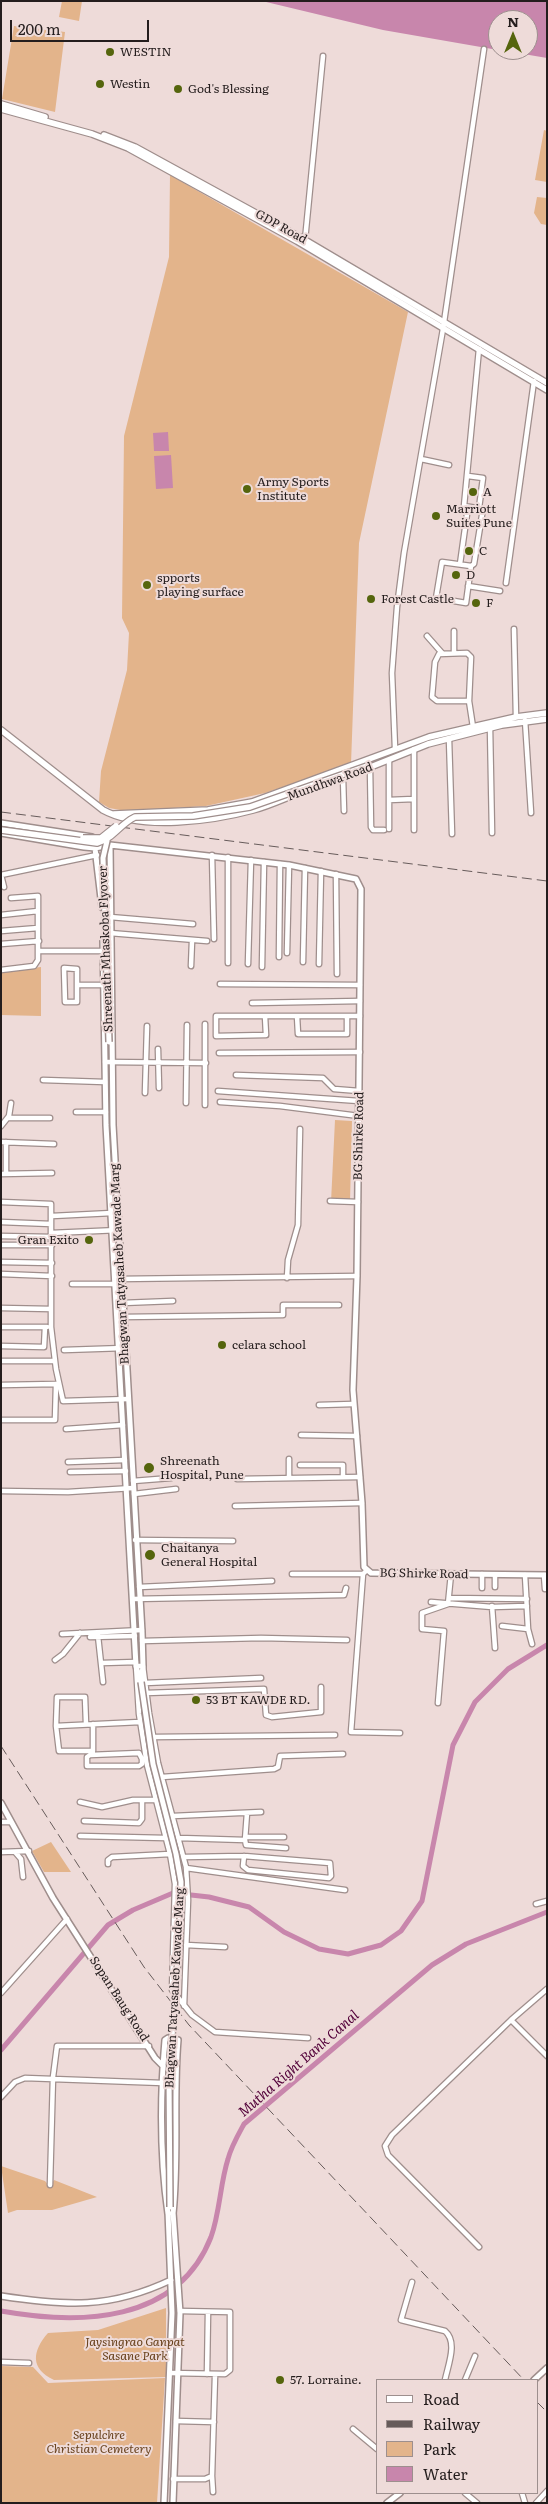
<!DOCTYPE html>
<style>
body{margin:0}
#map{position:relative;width:548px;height:2504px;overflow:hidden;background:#eedbd9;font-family:Literata,serif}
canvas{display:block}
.frame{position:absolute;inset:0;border:2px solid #241d1d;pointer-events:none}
.legend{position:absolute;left:376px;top:2379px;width:162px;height:115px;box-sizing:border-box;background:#eedbd9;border:1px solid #9d8f8e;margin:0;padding:6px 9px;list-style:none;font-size:15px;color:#241d1d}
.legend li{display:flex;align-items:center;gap:10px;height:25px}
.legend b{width:25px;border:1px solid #9d8f8e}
.north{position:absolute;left:488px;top:10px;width:50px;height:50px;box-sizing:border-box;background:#eedbd9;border:1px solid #9d8f8e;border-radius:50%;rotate:0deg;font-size:14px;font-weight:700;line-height:20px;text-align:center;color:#241d1d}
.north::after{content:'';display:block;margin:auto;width:18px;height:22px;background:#55650d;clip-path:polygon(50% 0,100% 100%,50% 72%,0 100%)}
.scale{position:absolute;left:10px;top:20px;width:139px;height:22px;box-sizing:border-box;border:2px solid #241d1d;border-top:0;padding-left:6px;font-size:15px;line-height:18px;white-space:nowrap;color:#241d1d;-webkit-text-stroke:4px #eedbd9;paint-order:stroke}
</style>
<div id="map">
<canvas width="548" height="2504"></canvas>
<div class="frame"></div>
<ul class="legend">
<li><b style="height:6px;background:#fff"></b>Road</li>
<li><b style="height:6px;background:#665b5a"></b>Railway</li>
<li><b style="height:14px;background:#e3b48b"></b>Park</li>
<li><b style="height:14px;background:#c886ac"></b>Water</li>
</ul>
<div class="north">N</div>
<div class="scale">200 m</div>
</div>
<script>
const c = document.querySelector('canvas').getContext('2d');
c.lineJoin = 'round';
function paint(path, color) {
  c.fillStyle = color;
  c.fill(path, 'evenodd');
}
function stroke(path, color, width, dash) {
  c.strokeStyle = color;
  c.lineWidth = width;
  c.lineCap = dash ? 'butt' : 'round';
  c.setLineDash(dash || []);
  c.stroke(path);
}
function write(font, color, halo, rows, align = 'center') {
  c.font = font + ' Literata,serif';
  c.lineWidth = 4;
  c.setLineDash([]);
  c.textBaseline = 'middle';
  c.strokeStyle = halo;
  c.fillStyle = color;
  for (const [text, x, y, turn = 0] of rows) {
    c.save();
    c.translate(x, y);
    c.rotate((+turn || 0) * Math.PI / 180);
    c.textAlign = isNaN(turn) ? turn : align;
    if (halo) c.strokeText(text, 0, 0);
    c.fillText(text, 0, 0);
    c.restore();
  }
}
paint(new Path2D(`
 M 62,1 L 82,1 L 79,21 L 59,17 Z
 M 14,26 L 65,32 L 55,112 L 2,99 Z
 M 544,130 L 547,131 L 547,182 L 535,180 Z
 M 170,175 L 408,312 L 359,543 L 351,764 L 265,793 L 206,806 L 126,811 L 109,808 L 99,802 L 101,771 L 127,670 L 129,633 L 122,618 L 124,436 L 169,257 Z
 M 537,197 L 547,198 L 547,225 L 541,224 L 534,213 Z
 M 41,967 L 41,1016 L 1,1015 L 1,972 Z
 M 335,1120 L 352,1121 L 350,1202 L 331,1202 Z
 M 51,1842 L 71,1872 L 44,1872 L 32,1851 Z
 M 1,2166 L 45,2181 L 50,2187 L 54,2180 L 97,2197 L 52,2210 L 17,2210 L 8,2213 Z
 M 166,2308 L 166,2377 L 54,2380 C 30,2369 32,2351 48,2333 L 98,2330 Z
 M 1,2366 L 33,2367 L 48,2383 L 165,2378 L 157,2503 L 1,2503 Z`), '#e3b48b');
paint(new Path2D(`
 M 262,1 L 547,1 L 547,58 L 500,50 L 528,50 L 528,20 L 498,20 L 498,50 L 383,30 Z
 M 168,432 L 169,451 L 154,451 L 153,433 Z
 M 171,455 L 173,488 L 156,489 L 154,456 Z`), '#c886ac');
stroke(new Path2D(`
 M 1,2050 L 108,1925 L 133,1910 L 173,1893 L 209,1897 L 249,1907 L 284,1932 L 319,1949 L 348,1954 L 381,1945 L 401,1931 L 422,1901 L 453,1745 L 475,1702 L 508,1669 L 547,1645
 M 1,2311 C 79,2325 177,2324 211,2237 C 220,2212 220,2184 228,2159 C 231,2147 238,2135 244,2124 L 432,1965 L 466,1944 L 547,1912`), '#c886ac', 5);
const minor = new Path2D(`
 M 305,240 L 323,56
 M 421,459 L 449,465
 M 468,476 L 483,478 L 479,508
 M 442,562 L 471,566 L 466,603 L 436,598 Z
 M 460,564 L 468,507
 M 471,566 L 474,564 L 483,509 L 464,506 L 479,349
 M 506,583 L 534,381
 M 468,586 L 500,591
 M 514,629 L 516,717
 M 427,636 L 442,653
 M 454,653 L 454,631
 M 469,701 L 471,657 L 467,653 L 439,654 L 435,662 L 432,697 L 437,701 L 469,701 L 473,727
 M 525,720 L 531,813
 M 490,727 L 492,833
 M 449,739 L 452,834
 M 395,748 L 392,673 L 397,607 L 404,553 L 443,329 L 484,49
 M 370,767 L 371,827 L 373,830 L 384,830
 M 343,777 L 344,811
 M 389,800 L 414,799
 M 389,829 L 389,760
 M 414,830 L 414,749
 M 212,855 L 214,939
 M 336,874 L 337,974
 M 1,875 L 97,855
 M 1,875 L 4,887
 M 1,915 L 38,911
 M 110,917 L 193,924
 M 1,931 L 38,928
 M 110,933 L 207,941
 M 1,944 L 39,941
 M 39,951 L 103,951
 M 287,953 L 289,865
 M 279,957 L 280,864
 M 303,962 L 305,868
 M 228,963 L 228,857
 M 248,964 L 251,860
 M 319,964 L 321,871
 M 191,966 L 192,941
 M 262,967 L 264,862
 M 64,968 L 77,969 L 77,1002 L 65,1002 Z
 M 1,970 L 34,966 L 38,960 L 38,896 L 11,898
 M 220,984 L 360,985
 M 77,985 L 104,985
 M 252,1003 L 360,1001
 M 265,1016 L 266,1035 L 216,1036 L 216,1016 L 360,1016
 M 297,1016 L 298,1034 L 347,1034 L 347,1016
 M 205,1024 L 205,1105
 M 158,1049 L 159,1088
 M 219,1053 L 360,1052
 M 105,1062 L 206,1063
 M 236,1075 L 323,1078 L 334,1089 L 359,1091
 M 43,1080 L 105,1082
 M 218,1091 L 359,1101
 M 145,1093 L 147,1026
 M 220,1102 L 280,1106 L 359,1116
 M 186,1103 L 187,1025
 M 76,1112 L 106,1112
 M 8,1118 L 50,1118
 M 1,1126 L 9,1116 L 11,1103
 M 1,1142 L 54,1144
 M 1,1174 L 52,1173
 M 6,1174 L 6,1142
 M 330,1201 L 358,1202
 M 1,1202 L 51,1204 L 51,1327 L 56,1369 L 63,1401 L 128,1399
 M 52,1216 L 112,1213
 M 1,1222 L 51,1224
 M 51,1233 L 119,1230
 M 1,1236 L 52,1237
 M 1,1245 L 52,1245
 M 1,1262 L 52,1263
 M 1,1274 L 52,1276
 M 287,1278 L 288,1260 L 298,1225 L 300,1129
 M 118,1279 L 357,1276
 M 72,1284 L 115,1284
 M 122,1303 L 173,1301
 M 1,1308 L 51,1309
 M 122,1317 L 283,1315 L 283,1305 L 339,1305
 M 1,1327 L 47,1327
 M 1,1346 L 44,1347 L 45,1327
 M 64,1350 L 124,1348
 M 1,1361 L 55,1361
 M 1,1385 L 56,1384 L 55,1420 L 1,1420
 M 319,1405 L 353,1404
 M 66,1429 L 123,1425
 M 301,1435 L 357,1436
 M 68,1462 L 125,1460
 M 300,1465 L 343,1465 L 343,1477
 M 70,1472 L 126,1471
 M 289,1478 L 289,1459
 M 237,1479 L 360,1477
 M 133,1481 L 171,1478
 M 1,1491 L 68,1492 L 133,1488
 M 134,1494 L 176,1489
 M 235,1506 L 362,1503
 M 135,1540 L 233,1541
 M 366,1571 L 363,1574 L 351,1732 L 400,1733
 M 292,1574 L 363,1574
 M 482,1574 L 482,1588
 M 525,1575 L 528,1629
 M 544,1575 L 545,1589
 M 139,1587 L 272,1581
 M 495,1587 L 495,1575
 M 449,1598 L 527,1599
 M 133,1599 L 344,1595 L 346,1588
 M 431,1602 L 492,1607 L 527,1606
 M 492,1606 L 495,1648
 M 502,1626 L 528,1629 L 532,1644
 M 62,1634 L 142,1630
 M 98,1636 L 103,1682
 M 90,1637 L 135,1636
 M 142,1641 L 261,1638 L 347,1640
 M 55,1660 L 63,1654 L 80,1633
 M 102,1663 L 136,1662
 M 145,1683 L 261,1678
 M 146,1693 L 264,1689 L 266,1715 L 272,1717 L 321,1712 L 321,1687
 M 438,1703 L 444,1631 L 422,1629 L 422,1613 L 448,1604 L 451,1574
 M 86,1724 L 85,1697 L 57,1697 L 56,1726 L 59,1751 L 93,1751 L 93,1724
 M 56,1726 L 140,1722
 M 154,1737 L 335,1735
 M 142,1759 L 139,1753 L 90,1755 L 87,1757 L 87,1766 L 139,1766 L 142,1764 L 142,1759 L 146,1759
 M 162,1777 L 274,1769 L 278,1767 L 280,1756 L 343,1754
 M 80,1802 L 102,1807 L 133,1800 L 156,1800
 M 173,1816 L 261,1812
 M 84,1821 L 139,1823 L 142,1819 L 142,1801
 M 1,1822 L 11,1822
 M 80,1836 L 165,1838
 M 247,1837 L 284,1837
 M 179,1838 L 245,1840 L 247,1813
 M 245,1840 L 246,1845 L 286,1848
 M 1,1852 L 29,1851
 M 15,1852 L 21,1859 L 23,1877
 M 184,1857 L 244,1856 L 330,1863 L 331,1876 L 329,1878 L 248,1870 L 243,1866 L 244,1856
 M 108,1864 L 108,1860 L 112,1857 L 170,1854
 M 186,1868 L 345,1890
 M 536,1904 L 547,1901
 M 186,1945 L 225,1947
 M 1,1993 L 67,1919
 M 184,2006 L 188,1900 L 186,1867 L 158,1763 L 149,1713 L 143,1666 L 136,1666 L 139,1714 L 147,1765 L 170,1854 L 175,1884 L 172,1990 L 192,2015 L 215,2032 L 308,2038
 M 511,2020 L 547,2056
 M 1,2097 L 15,2082 L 25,2078 L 163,2083
 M 50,2185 L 53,2077 L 57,2046 L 149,2046
 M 479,2247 L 388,2155 L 385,2146 L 392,2135 L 511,2020 L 547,1989
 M 412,2282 L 401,2320 L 445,2331 C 458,2342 448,2365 445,2380
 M 1,2362 L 29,2363
 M 170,2373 L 225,2374 L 230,2370 L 230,2312 L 180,2311
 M 207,2374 L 208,2312
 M 465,2380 L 475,2356
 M 176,2421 L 214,2422
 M 353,2429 L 377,2449
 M 212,2476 L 213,2492
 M 173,2479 L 205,2479 L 212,2476 L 215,2376
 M 465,2493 L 477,2503
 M 522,2493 L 525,2503
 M 536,2503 L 547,2491`);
const tertiary = new Path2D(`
 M 1,823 L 92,837
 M 1,833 L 84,847 L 95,848 L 110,845 L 289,865 L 356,879 L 361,889 L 357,1276 L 353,1390 L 362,1503 L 364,1567 L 371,1573 L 547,1575
 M 110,845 L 113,1125 L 142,1632 L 143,1666 L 141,1682
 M 95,848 L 102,907
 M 103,940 L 106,1125 L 136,1666 L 140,1680
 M 1,1803 L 53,1898 L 155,2058 L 165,2068
 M 168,2214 C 160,2157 160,2097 165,2040 L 168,2038 L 178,2040 C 173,2098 179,2156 173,2214
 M 1,2296 C 66,2306 110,2309 171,2280
 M 534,2380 L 547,2368
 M 164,2503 L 172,2313 L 168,2212
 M 173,2503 L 180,2313 L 173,2212
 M 387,2503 L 400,2493`);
const secondary = new Path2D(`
 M 1,104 L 45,117
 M 1,109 L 92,134 L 128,148 L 297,241 L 547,390
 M 104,135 L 135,147 L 305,240 L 547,383
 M 1,730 L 103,810 C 141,831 212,821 253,810 C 272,805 289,796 307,790
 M 363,770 L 428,744 L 502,725 L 547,719
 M 114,814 L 208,810 L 252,802 L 429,737 L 516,717 L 547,713`);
stroke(minor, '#9f8e8c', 7);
stroke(tertiary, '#9f8e8c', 8);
stroke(secondary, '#9f8e8c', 8);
stroke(minor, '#fff', 4.5);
stroke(tertiary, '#fff', 5);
stroke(secondary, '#fff', 5.5);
stroke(new Path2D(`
 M 1,812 L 547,881
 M 1,1746 L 144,1967 L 189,2025 L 524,2380
 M 537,2402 L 547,2412`), '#665b5a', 1, [10, 5]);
const tertiaryBridge = new Path2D(`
 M 107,841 L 103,858 L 109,1042
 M 141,1682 L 153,1764 L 176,1854 L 181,1882 L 180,1933 L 169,2076 L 170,2207`);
const secondaryBridge = new Path2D(`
 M 1,830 L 97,843 C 113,839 120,824 135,817 L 193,816 L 250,807 L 367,766
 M 83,838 L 101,838 L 116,826`);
stroke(tertiaryBridge, '#9f8e8c', 8, []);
stroke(secondaryBridge, '#9f8e8c', 8, []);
stroke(tertiaryBridge, '#fff', 5);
stroke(secondaryBridge, '#fff', 5.5);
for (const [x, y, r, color] of [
 [110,52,5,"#55650d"],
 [100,84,5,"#55650d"],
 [178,89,5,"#55650d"],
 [247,489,5,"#55650d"],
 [473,492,5,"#55650d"],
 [436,516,5,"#55650d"],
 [469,551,5,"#55650d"],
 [456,575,5,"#55650d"],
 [147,585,5,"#55650d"],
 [371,599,5,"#55650d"],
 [476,603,5,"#55650d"],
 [89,1240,5,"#55650d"],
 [222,1345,5,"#55650d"],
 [149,1468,6,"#55650d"],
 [150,1555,6,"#55650d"],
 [196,1700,5,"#55650d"],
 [280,2380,5,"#55650d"]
]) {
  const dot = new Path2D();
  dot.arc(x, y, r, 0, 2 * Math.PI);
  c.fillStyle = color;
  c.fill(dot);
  stroke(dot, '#eedbd9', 2);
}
write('12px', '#241d1d', '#eedbd9', [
 ["WESTIN",120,52],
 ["Westin",110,84],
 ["God's Blessing",188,89],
 ["Army Sports",257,482],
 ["Institute",257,496],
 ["A",483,492],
 ["Marriott",446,509],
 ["Suites Pune",446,523],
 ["C",479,551],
 ["D",466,575],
 ["spports",157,578],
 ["playing surface",157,592],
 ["Forest Castle",381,599],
 ["F",486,603],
 ["Gran Exito",79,1240,"right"],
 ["celara school",232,1345],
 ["Shreenath",160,1461],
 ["Hospital, Pune",160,1475],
 ["Chaitanya",161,1548],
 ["General Hospital",161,1562],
 ["53 BT KAWDE RD.",206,1700],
 ["57. Lorraine.",290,2380]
], 'left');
write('12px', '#241d1d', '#eedbd9', [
 ["GDP Road",281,227,29],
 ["Mundhwa Road",330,782,-20],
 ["Shreenath Mhaskoba Flyover",106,949,-92],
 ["BG Shirke Road",359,1136,-89],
 ["Bhagwan Tatyasaheb Kawade Marg",120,1264,-93],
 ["BG Shirke Road",424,1574,1],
 ["Bhagwan Tatyasaheb Kawade Marg",175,1988,-87],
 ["Sopan Baug Road",119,1999,57]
]);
write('italic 12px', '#69421d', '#eedbd9', [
 ["Jaysingrao Ganpat",135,2342],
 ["Sasane Park",135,2356],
 ["Sepulchre",99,2435],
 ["Christian Cemetery",99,2449]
]);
write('italic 14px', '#520039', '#eedbd9', [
 ["Mutha Right Bank Canal",299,2064,-41]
]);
</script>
